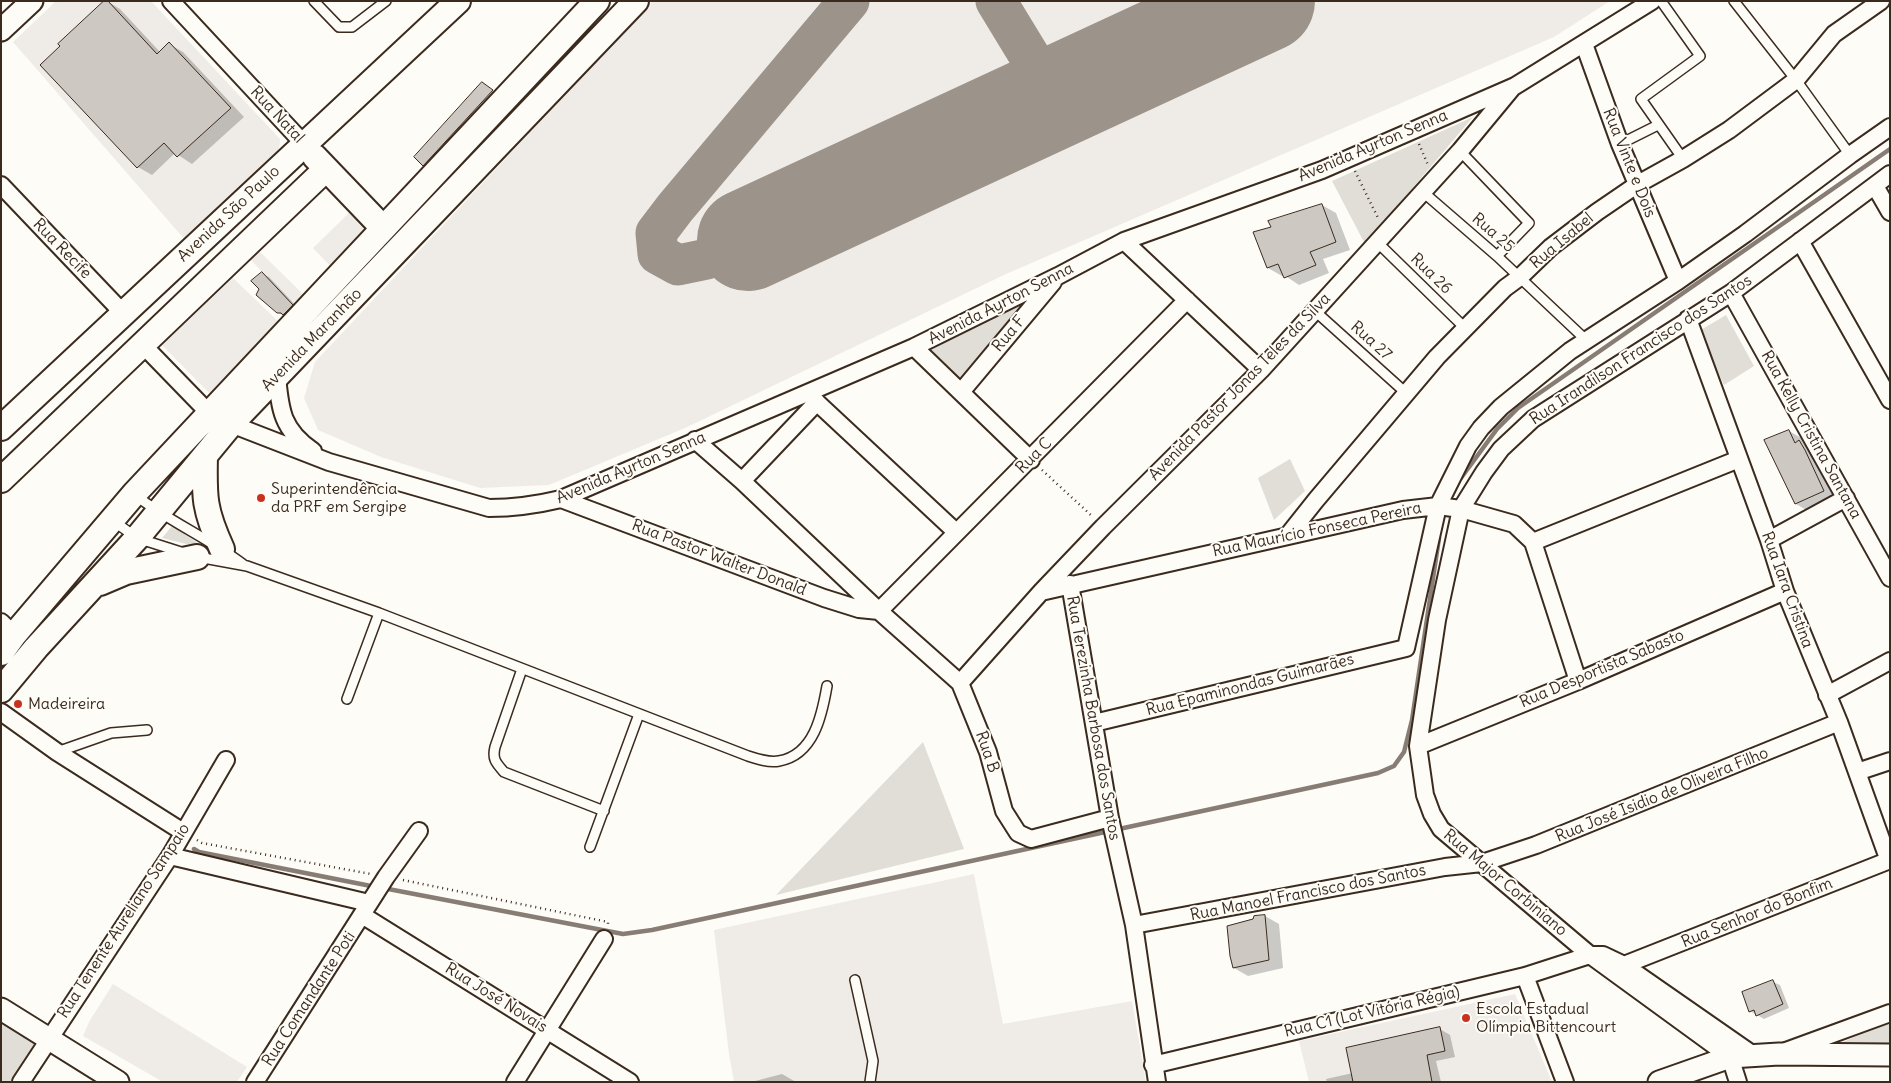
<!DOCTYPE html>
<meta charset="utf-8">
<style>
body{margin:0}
#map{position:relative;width:1891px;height:1083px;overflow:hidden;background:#fdfcf7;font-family:Delius,sans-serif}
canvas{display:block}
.frame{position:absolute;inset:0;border:2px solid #3b2a1e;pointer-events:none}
</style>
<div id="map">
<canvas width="1891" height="1083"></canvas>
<div class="frame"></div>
</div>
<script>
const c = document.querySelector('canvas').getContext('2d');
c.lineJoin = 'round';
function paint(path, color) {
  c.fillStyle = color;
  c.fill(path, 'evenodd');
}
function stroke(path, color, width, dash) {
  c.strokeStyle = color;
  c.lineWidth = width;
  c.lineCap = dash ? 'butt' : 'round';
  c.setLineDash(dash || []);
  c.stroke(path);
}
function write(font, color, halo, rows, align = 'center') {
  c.font = font + ' Delius,sans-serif';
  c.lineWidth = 4;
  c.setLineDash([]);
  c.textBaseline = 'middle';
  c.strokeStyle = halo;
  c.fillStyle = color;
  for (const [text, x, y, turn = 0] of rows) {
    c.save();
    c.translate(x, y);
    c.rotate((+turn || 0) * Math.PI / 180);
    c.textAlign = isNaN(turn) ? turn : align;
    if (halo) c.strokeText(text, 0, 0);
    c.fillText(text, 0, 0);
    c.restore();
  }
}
paint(new Path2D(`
 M 56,1 L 151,1 L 280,139 L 279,152 L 186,241 L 13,42 Z
 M 653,1 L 1610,1 L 1554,37 L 1006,274 L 685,428 L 549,485 L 480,488 L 381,457 L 318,430 L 304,398 L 315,362 Z
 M 352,210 L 371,228 L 332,268 L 313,248 Z
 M 259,251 L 304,295 L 293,305 L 251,260 Z
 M 233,278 L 284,327 L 213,397 L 162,345 Z
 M 974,874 L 1003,1024 L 1132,1001 L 1146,1082 L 734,1082 L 729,1054 L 714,930 Z
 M 113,984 L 247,1067 L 237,1082 L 163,1082 L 83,1036 L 89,1022 Z
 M 1515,994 L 1552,1082 L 1309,1082 L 1299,1041 Z`), '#efece7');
paint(new Path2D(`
 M 1473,117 L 1365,244 L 1332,181 Z
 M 1033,295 L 960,381 L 928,351 Z
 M 1726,315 L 1754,366 L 1724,385 L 1699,331 Z
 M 1290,459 L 1305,491 L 1274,520 L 1258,478 Z
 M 172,526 L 207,549 L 162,538 Z
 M 923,742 L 964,849 L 776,895 Z
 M 1890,1022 L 1890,1049 L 1831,1047 Z
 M 1,1023 L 35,1044 L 11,1082 L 1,1082 Z`), '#e1ded7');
paint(new Path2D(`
 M 107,1 L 120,9 L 160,52 L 169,44 L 183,52 L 244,117 L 192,164 L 175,153 L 152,175 L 138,167 Z
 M 492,90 L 502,97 L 435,171 L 424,165 Z
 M 1322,205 L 1336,213 L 1350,250 L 1323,259 L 1329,273 L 1299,285 L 1284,275 L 1282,276 L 1268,268 L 1255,233 L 1273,228 Z
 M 262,274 L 269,277 L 299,309 L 288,316 L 284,316 L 277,312 L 261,289 Z
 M 1789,431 L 1803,439 L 1806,446 L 1813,450 L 1837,499 L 1810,512 L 1796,504 Z
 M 1265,916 L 1279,924 L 1283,968 L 1248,976 L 1234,968 L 1255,917 Z
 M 1773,982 L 1780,985 L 1789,1008 L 1764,1019 L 1750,1011 Z
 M 1440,1029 L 1450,1035 L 1455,1057 L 1436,1061 L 1441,1082 L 1327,1082 L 1326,1079 L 1353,1073 Z
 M 782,1074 L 796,1082 L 755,1082 L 755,1081 Z`), '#0003');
stroke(new Path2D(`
 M 1461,478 L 1497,429 L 1518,408 L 1890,149
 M 194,849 L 199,852 L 376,887
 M 383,888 L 623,934 L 652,930 L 1378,773 L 1394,766 L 1404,752 L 1412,720 L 1439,538`), '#887d74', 4.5);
stroke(new Path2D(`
 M 996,1 L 1055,98
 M 748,240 L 707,259 L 678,265 L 658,254 L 656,233 L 675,208 L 849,1`), '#9c938a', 41);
stroke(new Path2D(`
 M 748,240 L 1264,1`), '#9c938a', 102);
const building = new Path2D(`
 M 104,1 L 108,1 L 157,54 L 169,42 L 231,108 L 177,157 L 164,143 L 137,168 L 40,65 L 60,46 L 58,44 Z
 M 482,82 L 493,90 L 423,166 L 414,157 Z
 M 1322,204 L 1336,242 L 1310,252 L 1316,265 L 1284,278 L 1278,264 L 1267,268 L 1253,232 L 1271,227 L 1268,221 Z
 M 262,272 L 293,305 L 283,315 L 281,313 L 277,313 L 256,295 L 259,289 L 251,281 Z
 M 1789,430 L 1795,443 L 1799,440 L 1805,450 L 1824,491 L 1795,504 L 1764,440 Z
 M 1265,915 L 1269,960 L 1233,968 L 1230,956 L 1227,926 L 1253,919 L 1254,916 Z
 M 1773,980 L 1783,1004 L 1756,1016 L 1754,1010 L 1749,1012 L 1742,992 Z
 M 1440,1027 L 1445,1051 L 1427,1055 L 1432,1082 L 1353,1082 L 1346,1048 Z`);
paint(building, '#cdc8c2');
stroke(building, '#3b2a1e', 1);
const service = new Path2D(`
 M 314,1 L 339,27 L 352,27 L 386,1
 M 1661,1 L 1700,56 L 1641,99 L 1683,159
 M 1734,1 L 1796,80 L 1850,155
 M 1620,144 L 1658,125
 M 1460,151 L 1529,223 L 1497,256
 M 1423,192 L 1497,256 L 1586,340
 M 1377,242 L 1465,328
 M 1315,311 L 1406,393
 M 135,495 C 170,522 210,539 244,565
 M 112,520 L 137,538 L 184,553
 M 198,557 L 247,566 L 379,613 L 748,756 C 757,759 769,763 779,761 C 814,755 822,715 827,686
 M 522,669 L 495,747 C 492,759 496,763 504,772 L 604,811
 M 347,699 L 379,613
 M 57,752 L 111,733 L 147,730
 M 590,847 L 639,714
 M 855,980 L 873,1061 L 870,1082`);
const minor = new Path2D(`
 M 171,1 L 304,144
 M 1584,44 L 1620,144 L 1678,281
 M 1,185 L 123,313
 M 1875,186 L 1890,212
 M 1124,241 L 1261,370
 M 1800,241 L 1890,400
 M 1731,293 L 1890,578
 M 1688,319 L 1769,540 L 1785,591 L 1839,722 L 1889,861
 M 142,344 L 209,413
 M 914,347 L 1031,460
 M 277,376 C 280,410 282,430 313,451
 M 961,392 L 1053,282
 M 808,394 L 956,532
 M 231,424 L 329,462 L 489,508 C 514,508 536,505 561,499 L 914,347 L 1058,276 L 1124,241 L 1322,170 L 1515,86 L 1652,1
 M 695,440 L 742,481 L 879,611 L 960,683 L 988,752 L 1004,811 L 1018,833 L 1031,839 L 1110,818
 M 742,481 L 817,402
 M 561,499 L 824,598 L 859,609 L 879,611
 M 1289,534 L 1316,500 L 1437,357 L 1505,288 L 1520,277 L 1551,247 L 1597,212 L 1638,184 L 1683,159 L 1729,130 L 1796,80 L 1834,34 L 1881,1
 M 1769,540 L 1846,498
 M 1533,542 L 1739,459
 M 1070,584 L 1110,818 L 1134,925 L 1157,1082
 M 1041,592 L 1403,510 L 1438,506 L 1461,509 L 1514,524 L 1533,542 L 1578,681
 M 879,611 L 1187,300
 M 1,622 L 14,635
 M 960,683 L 1041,592 L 1103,527 L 1261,370 L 1460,151 L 1513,87
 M 1827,695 L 1890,661
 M 1,712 L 57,752 L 183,832
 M 1094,723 L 1406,648 L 1438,506 L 1468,446 L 1481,428 L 1501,407 L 1570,351 L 1678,281 L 1745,234 L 1850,155 L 1890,127
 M 1418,746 L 1578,681 L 1785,591
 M 1857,772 L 1890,761
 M 170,856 L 369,903
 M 362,915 L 630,1082
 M 1134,925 L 1445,867 L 1482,863 L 1536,845 L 1839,722
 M 1624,965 L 1890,860
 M 1525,976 L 1565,1082
 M 1786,1051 L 1890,1013
 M 1153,1065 L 1525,976 L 1590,955 L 1603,955 L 1624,965 L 1752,1054
 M 21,1082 L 170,856 L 226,760
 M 255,1082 L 386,877 L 419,831
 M 515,1082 L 604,939
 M 1738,1082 L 1730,1057 L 1590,955 L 1441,829 L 1432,814 L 1425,795 L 1418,746 L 1437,620 L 1461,509 L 1484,472 L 1501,449 L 1533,419 L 1731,293 L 1890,174`);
const tertiary = new Path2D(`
 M 1,30 L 32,1
 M 1,1009 L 118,1082
 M 1659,1082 L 1730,1057 L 1779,1054 L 1890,1055`);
const secondary = new Path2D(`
 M 315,157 L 383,228
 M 1,428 L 458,1
 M 205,456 C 204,497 204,510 222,549
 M 1,480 L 326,169
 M 100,583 L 126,572 L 197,557
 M 1,653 L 14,635 L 134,494 L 597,1
 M 1,690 L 36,648 L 137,538 L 231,424 L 636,1`);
stroke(service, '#3b2a1e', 12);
stroke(minor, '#3b2a1e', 20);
stroke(tertiary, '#3b2a1e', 25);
stroke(secondary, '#3b2a1e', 28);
stroke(new Path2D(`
 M 1419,144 L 1428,165
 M 1355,171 L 1378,218
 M 1042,470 L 1093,517
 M 197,840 L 202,843 L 371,874
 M 403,880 L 608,922 L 608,924`), '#3b2a1e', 2.5, [1, 4]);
stroke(service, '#fdfcf7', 9);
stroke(minor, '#fdfcf7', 16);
stroke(tertiary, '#fdfcf7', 21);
stroke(secondary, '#fdfcf7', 24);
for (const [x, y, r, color] of [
 [261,498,5,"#c8321e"],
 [18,704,5,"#c8321e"],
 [1466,1018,5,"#c8321e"]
]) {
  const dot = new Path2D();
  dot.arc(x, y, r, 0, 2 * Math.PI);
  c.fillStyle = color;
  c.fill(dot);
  stroke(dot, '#fdfcf7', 2);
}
write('16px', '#3b2a1e', '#fdfcf7', [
 ["Rua Natal",277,115,47],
 ["Avenida Ayrton Senna",1373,146,-23],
 ["Rua Vinte e Dois",1629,163,68],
 ["Avenida São Paulo",229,214,-43],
 ["Rua 25",1493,233,41],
 ["Rua Isabel",1562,241,-40],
 ["Rua Recife",62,249,46],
 ["Rua 26",1431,274,44],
 ["Avenida Ayrton Senna",1001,304,-27],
 ["Rua F",1009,334,-50],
 ["Avenida Maranhão",312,340,-46],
 ["Rua 27",1371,341,42],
 ["Rua Irandilson Francisco dos Santos",1641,350,-33],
 ["Avenida Pastor Jonas Teles da Silva",1240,387,-46],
 ["Rua Kelly Cristina Santana",1811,435,61],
 ["Rua C",1034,456,-45],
 ["Avenida Ayrton Senna",631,468,-23],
 ["Rua Maurício Fonseca Pereira",1317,530,-12],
 ["Rua Pastor Walter Donald",719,558,21],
 ["Rua Iara Cristina",1787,590,70],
 ["Rua Desportista Sabasto",1602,669,-23],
 ["Rua Epaminondas Guimarães",1250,685,-14],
 ["Rua Terezinha Barbosa dos Santos",1093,718,80],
 ["Rua B",987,752,71],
 ["Rua José Isidio de Oliveira Filho",1662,795,-22],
 ["Rua Major Corbiniano",1505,883,40],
 ["Rua Manoel Francisco dos Santos",1308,893,-11],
 ["Rua Senhor do Bonfim",1757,913,-22],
 ["Rua Tenente Aureliano Sampaio",124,921,-57],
 ["Rua José Novais",496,998,32],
 ["Rua Comandante Poti",309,999,-57],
 ["Rua C1 (Lot Vitória Régia)",1372,1012,-13]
]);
write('16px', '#3b2a1e', '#fdfcf7', [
 ["Superintendência",271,489],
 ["da PRF em Sergipe",271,507],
 ["Madeireira",28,704],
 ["Escola Estadual",1476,1009],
 ["Olímpia Bittencourt",1476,1027]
], 'left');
</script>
